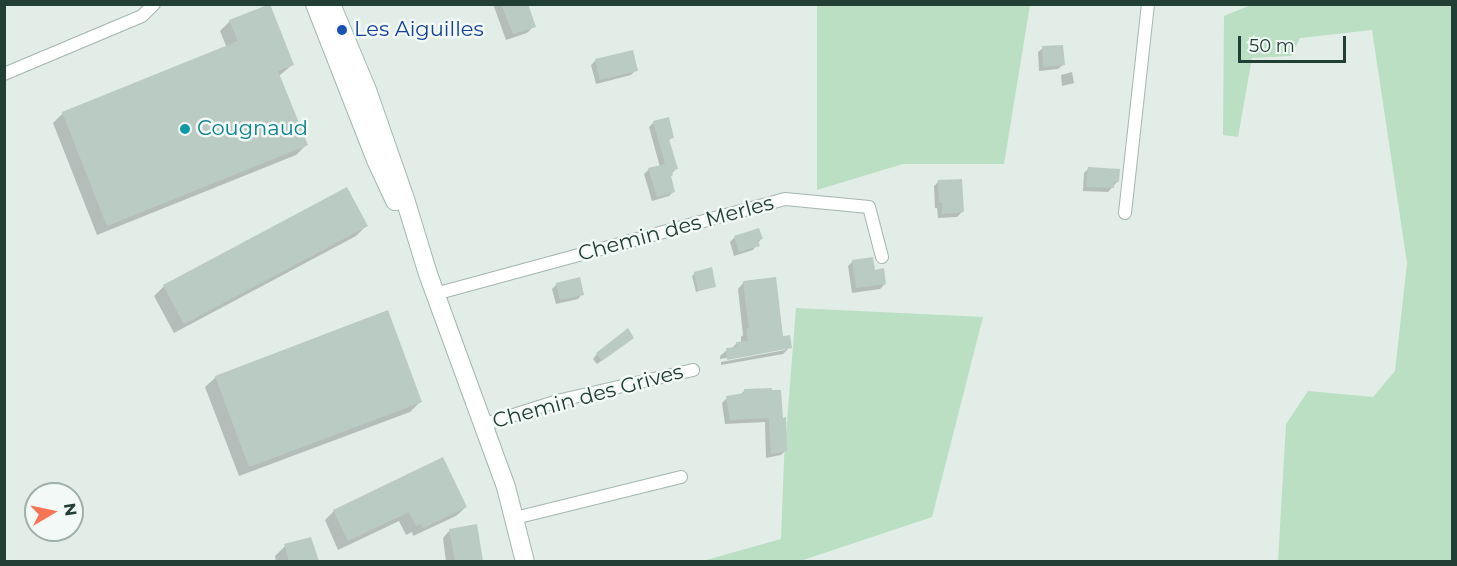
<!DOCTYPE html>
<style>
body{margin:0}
#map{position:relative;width:1457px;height:566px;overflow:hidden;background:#e2ede8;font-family:Montserrat,sans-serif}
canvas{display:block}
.frame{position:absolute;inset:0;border:6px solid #213f35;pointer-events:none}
.north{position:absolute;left:24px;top:482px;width:60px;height:60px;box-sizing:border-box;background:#f3f9f6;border:2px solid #9fafa9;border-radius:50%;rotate:81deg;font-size:16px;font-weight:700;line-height:24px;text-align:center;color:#213f35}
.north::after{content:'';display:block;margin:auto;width:21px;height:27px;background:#f77556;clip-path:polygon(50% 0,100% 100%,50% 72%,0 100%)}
.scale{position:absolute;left:1238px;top:36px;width:108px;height:27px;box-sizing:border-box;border:3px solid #213f35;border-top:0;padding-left:8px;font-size:18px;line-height:21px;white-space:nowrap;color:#213f35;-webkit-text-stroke:4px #f3f9f6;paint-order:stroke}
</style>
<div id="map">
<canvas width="1457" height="566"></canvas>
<div class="frame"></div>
<div class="north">N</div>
<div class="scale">50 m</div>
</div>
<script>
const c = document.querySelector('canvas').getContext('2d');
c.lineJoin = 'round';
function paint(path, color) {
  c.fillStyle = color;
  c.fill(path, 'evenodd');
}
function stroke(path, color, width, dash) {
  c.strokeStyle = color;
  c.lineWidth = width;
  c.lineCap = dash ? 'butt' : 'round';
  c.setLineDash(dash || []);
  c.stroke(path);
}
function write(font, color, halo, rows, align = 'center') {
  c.font = font + ' Montserrat,sans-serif';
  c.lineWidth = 5;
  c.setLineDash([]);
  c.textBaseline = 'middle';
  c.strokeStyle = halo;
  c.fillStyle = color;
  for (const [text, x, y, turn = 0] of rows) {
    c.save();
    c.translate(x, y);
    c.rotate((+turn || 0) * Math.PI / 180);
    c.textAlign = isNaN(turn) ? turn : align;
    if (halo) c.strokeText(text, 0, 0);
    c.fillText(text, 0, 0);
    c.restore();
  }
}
paint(new Path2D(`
 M 1253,4 L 1452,5 L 1452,561 L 1278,561 L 1286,424 L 1308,391 L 1373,397 L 1395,371 L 1407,263 L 1372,30 L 1300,38 L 1291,56 L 1252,58 L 1238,137 L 1223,135 L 1224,16 Z
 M 817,5 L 1030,5 L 1004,164 L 903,164 L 817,190 Z
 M 796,308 L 983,317 L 932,517 L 800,561 L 699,562 L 781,539 L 784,460 Z`), '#badfc2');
paint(new Path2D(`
 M 493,4 L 527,4 L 534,26 L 527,33 L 506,40 Z
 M 230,21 L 292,65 L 279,76 L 306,145 L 296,155 L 97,235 L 53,123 L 63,113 L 227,48 L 220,31 Z
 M 1043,48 L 1063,65 L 1058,69 L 1039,71 L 1038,52 Z
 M 596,60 L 636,70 L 631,75 L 596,84 L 591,65 Z
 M 1072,72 L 1074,83 L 1062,86 L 1061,75 Z
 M 654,122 L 673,137 L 668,141 L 676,169 L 669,176 L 674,191 L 669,196 L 652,201 L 644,174 L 649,169 L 660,167 L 649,127 Z
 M 1088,169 L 1118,181 L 1108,192 L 1083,191 L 1084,173 Z
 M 939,181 L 962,212 L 957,217 L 938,218 L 937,208 L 935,208 L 934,186 Z
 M 366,226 L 356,236 L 174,333 L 154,296 L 164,286 Z
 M 735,237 L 761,239 L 753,250 L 734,256 L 730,242 Z
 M 853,261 L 873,271 L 885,284 L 880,289 L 852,293 L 848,266 Z
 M 695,273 L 714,286 L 696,292 L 692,276 Z
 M 744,282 L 790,347 L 783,354 L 721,365 L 721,362 L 785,350 L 785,347 L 720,359 L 720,356 L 727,350 L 731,349 L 737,343 L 741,343 L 741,337 L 743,335 L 738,289 Z
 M 557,284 L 582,294 L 578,299 L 556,304 L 552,289 Z
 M 628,342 L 597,364 L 593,359 L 597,354 Z
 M 216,377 L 420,402 L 410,412 L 239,476 L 205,387 Z
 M 744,391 L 770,392 L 786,450 L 781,455 L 766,458 L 765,422 L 725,424 L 722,403 L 727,398 L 739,396 Z
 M 466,507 L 456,516 L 413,536 L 412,532 L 406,535 L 399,521 L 338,550 L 325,520 L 334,511 Z
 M 476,526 L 482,562 L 446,562 L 443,538 L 450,530 Z
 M 310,538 L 317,562 L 276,562 L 275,556 L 285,546 Z`), '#0003');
paint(new Path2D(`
 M 270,4 L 294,65 L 278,71 L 308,145 L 107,226 L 62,112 L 238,41 L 229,20 Z
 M 501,4 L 528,4 L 536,27 L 513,34 Z
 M 1063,45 L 1065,65 L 1043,67 L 1042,46 Z
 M 633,50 L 638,71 L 600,80 L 595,59 Z
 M 669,117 L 674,138 L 669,139 L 678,169 L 672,171 L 673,175 L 671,176 L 675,192 L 657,197 L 648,168 L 665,164 L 653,121 Z
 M 1088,167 L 1120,169 L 1119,182 L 1114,181 L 1114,188 L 1086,187 Z
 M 962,179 L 964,212 L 942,214 L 942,203 L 939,203 L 938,180 Z
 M 347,187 L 368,226 L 184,324 L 163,285 Z
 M 759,228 L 763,239 L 758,240 L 760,246 L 739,252 L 734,236 Z
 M 873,257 L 875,270 L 884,268 L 886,284 L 856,288 L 852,260 Z
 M 712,267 L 716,287 L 698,291 L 694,272 Z
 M 580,277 L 584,295 L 560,300 L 556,283 Z
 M 776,277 L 783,336 L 790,335 L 792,348 L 727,360 L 726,348 L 737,347 L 736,342 L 748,341 L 746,329 L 749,328 L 743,281 Z
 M 388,310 L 422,402 L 249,467 L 215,376 Z
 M 628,328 L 634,338 L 602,361 L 596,353 Z
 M 772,388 L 772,390 L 781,390 L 783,418 L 786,417 L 787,451 L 771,454 L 769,418 L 730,420 L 726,396 L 744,393 L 744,389 Z
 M 443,457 L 467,507 L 423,528 L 421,524 L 416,526 L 409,512 L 348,541 L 333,510 Z
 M 477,524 L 483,561 L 455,561 L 449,529 Z
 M 311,537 L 319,561 L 289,561 L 284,544 Z`), '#bacbc3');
const street = new Path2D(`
 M 4,74 L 142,16 L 154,4
 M 1125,213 L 1148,4
 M 435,294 L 785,199 L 869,207 L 882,257
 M 482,425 L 561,400 L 693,370
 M 515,518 L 681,477`);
const secondary = new Path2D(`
 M 315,4 L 376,160 L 395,201
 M 331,4 L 367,90 L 405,199 L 428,274 L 506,487 L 525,562`);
stroke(street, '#a4b5af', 14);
stroke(secondary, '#a0b9af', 20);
stroke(street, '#fff', 12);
stroke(secondary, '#fff', 18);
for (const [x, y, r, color] of [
 [342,30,6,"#1a4fb4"],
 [185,129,6,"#0f9aa8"]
]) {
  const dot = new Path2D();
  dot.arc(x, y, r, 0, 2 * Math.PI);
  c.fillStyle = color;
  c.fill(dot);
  stroke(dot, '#f3f9f6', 2);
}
write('21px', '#164399', '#f3f9f6', [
 ["Les Aiguilles",354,30]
], 'left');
write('21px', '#0d838f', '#f3f9f6', [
 ["Cougnaud",197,129]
], 'left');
write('21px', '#213f35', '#f3f9f6', [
 ["Chemin des Merles",676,229,-15],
 ["Chemin des Grives",588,397,-15]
]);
</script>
